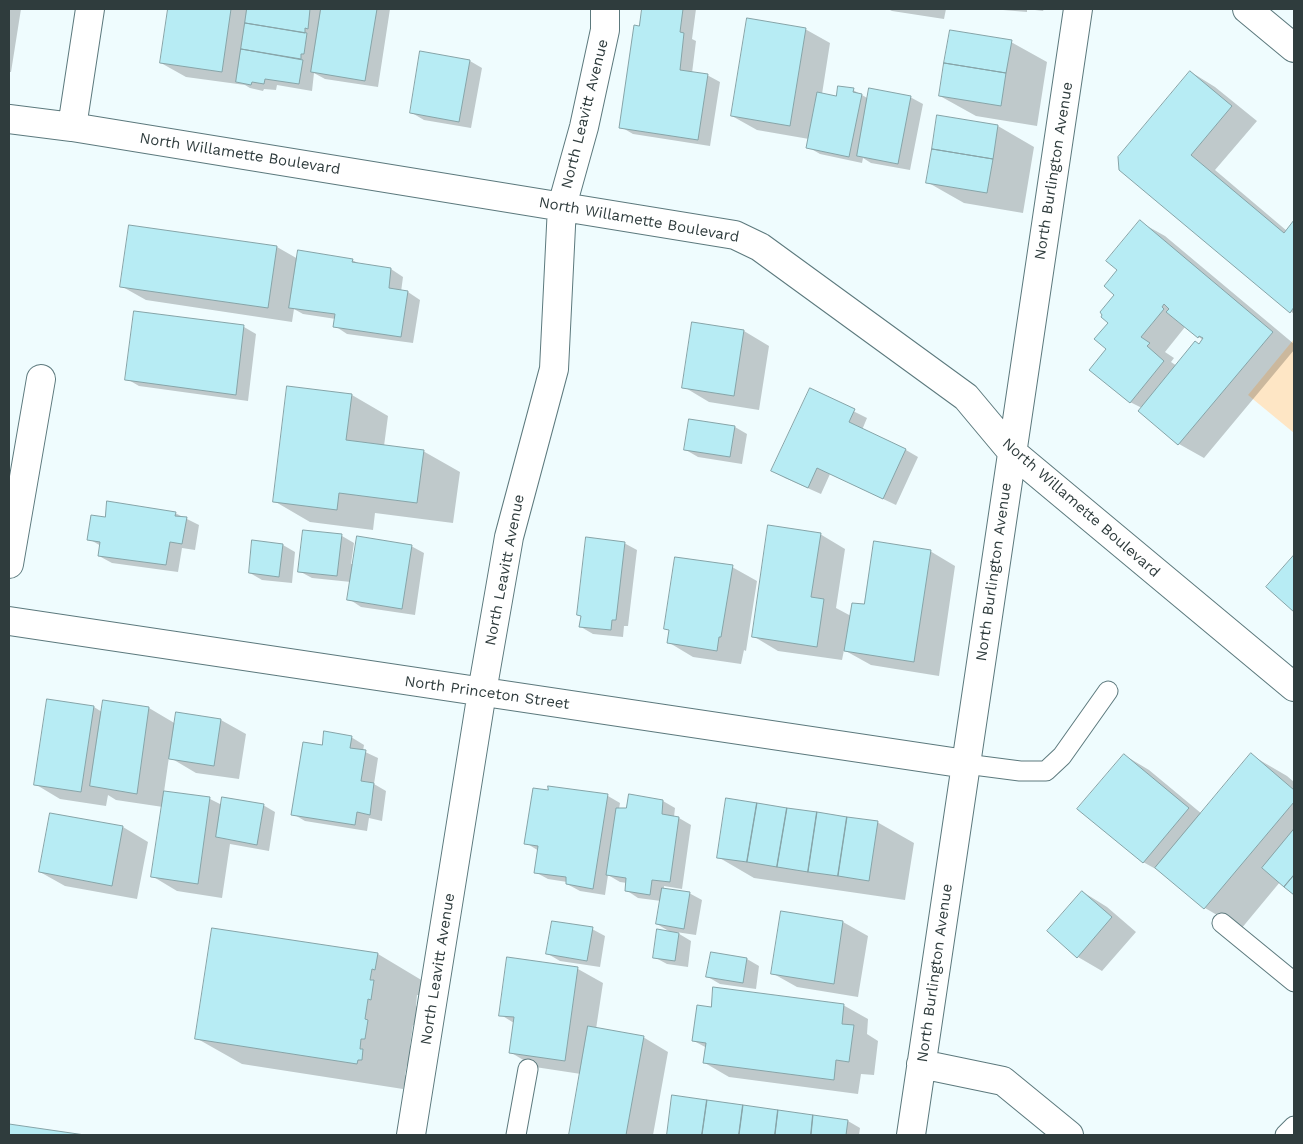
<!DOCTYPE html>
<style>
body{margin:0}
#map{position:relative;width:1303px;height:1144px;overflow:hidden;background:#effcfe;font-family:"Work Sans",sans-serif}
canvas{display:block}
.frame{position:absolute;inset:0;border:10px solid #2f3c3d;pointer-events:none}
</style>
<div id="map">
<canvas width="1303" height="1144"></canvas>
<div class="frame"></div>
</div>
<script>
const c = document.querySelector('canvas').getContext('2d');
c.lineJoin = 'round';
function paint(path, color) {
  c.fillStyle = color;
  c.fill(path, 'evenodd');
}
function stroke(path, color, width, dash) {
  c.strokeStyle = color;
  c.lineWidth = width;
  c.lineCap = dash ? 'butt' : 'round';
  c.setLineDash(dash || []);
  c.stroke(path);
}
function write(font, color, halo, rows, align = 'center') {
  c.font = font + ' "Work Sans",sans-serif';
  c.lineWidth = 4;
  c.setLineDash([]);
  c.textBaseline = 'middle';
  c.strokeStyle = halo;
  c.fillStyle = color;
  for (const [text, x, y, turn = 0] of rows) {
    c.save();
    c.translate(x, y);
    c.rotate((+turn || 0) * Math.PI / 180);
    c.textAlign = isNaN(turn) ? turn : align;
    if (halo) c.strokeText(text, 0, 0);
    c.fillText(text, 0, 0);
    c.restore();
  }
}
paint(new Path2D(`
 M 1294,339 L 1294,433 L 1248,395 Z`), '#fee6c5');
paint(new Path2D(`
 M 9,9 L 21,9 L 11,72 L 9,72 Z
 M 169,9 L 390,9 L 378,87 L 325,79 L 314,73 L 312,91 L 277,85 L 276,90 L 264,89 L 263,91 L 250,88 L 245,85 L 186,77 L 161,63 Z
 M 643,9 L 696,9 L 692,39 L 696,41 L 692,73 L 707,75 L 720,82 L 710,146 L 633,134 L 621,127 Z
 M 888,9 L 946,9 L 944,19 L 892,11 Z
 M 991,9 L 1044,9 L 1043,11 L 1027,9 L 1027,12 Z
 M 805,29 L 830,43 L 822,94 L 837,97 L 853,90 L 869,99 L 910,97 L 923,104 L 910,170 L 871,163 L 863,158 L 862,163 L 820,154 L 808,147 L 809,139 L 757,130 L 732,116 Z
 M 1011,42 L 1047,62 L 1037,126 L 976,116 L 940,96 Z
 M 470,61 L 482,68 L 471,128 L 424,120 L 412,113 Z
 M 1191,72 L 1215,87 L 1257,121 L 1215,170 L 1287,231 L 1294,222 L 1294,314 L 1120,169 Z
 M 938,116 L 998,126 L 1034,147 L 1023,213 L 964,203 L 927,182 Z
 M 1140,222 L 1165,236 L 1294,344 L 1294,350 L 1204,458 L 1179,444 L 1140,411 L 1142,408 L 1130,402 L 1108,349 L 1110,323 L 1116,295 ZM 1185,327 L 1203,340 L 1177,366 L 1171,362 L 1174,358 L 1165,352 Z
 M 277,247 L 298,259 L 352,260 L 362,265 L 391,269 L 403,277 L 401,292 L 408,292 L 420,300 L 413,343 L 347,334 L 335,326 L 336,319 L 303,314 L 294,309 L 292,322 L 146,300 L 121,286 Z
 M 135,313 L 244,327 L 256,334 L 248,401 L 139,386 L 127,379 Z
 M 744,331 L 769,346 L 759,410 L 709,402 L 684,387 Z
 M 811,390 L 867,418 L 862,430 L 906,450 L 918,457 L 896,505 L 830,474 L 821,494 L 785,478 L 773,471 Z
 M 352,395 L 388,416 L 384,446 L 423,451 L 460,472 L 453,523 L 375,513 L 373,530 L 310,522 L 274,501 Z
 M 735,427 L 747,434 L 742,464 L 698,457 L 686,450 Z
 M 175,513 L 199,525 L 195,550 L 182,548 L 178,572 L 112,563 L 99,556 L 101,546 L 89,539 L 107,518 Z
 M 820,534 L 845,549 L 836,608 L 851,616 L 865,606 L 930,551 L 955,566 L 939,676 L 871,665 L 844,650 L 842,660 L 778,651 L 753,636 Z
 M 342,536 L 354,543 L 351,564 L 354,564 L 411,546 L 424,553 L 415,615 L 361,607 L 349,599 L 351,582 L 312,578 L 299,571 Z
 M 253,541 L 283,545 L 295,552 L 292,583 L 262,580 L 250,573 Z
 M 624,543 L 637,550 L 628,626 L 624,626 L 623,637 L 593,634 L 581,627 Z
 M 1294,557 L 1294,610 L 1268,587 Z
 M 732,567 L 757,581 L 746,651 L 744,650 L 741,664 L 693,657 L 668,642 Z
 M 48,700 L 94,707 L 102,712 L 104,702 L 149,708 L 176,724 L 221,720 L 246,734 L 239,779 L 196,773 L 169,757 L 164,792 L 210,799 L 222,805 L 263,805 L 275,812 L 269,851 L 230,844 L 222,898 L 177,891 L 152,876 L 163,807 L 116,800 L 108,795 L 106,806 L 60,799 L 35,784 Z
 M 351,737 L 364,745 L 363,751 L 378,758 L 374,784 L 386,791 L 382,821 L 369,818 L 367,831 L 305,821 L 293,814 Z
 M 1124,755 L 1149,770 L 1202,814 L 1251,755 L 1287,776 L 1294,782 L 1294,894 L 1280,882 L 1241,929 L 1205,908 L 1163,873 L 1143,862 Z
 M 608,796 L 620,803 L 619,809 L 627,810 L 630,796 L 663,801 L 675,808 L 674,817 L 679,818 L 691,825 L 682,889 L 664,886 L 664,889 L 689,893 L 702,900 L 696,935 L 676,932 L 691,941 L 688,967 L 667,964 L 654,957 L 672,933 L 657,924 L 661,901 L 638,898 L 626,890 L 627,883 L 620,882 L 608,875 L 605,895 L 580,891 L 567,884 L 567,882 L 548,879 L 535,872 L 539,851 L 526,843 Z
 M 877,822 L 914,843 L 905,900 L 754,878 L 718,857 Z
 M 123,827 L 148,842 L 137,899 L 65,886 L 40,872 Z
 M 1083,892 L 1107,907 L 1136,932 L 1102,971 L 1078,957 Z
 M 843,922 L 868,936 L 858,997 L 797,987 L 772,973 Z
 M 213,929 L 378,954 L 423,981 L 421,995 L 417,995 L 416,1006 L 419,1008 L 417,1025 L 413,1025 L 410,1046 L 413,1047 L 410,1065 L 407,1065 L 405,1075 L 408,1077 L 407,1086 L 404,1085 L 403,1089 L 242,1064 L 196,1038 Z
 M 592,929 L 605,936 L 600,967 L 560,961 L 548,954 Z
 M 508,958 L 578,969 L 603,983 L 596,1029 L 643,1037 L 668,1052 L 653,1135 L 570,1135 L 581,1074 L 535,1067 L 510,1052 L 514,1023 L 501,1015 Z
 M 747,959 L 759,966 L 756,989 L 720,984 L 708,977 Z
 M 843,1005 L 868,1019 L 867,1034 L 878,1041 L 874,1075 L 861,1074 L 858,1094 L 729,1077 L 705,1063 L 707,1048 L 694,1041 L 712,1008 Z
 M 673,1096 L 848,1121 L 860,1128 L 859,1135 L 668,1135 Z
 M 9,1125 L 77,1135 L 9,1135 Z`), '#0003');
const building = new Path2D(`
 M 168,9 L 231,9 L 222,72 L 160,63 Z
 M 247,9 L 310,9 L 308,29 L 305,28 L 305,33 L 245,23 Z
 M 321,9 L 377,9 L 365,81 L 311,72 Z
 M 642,9 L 683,9 L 680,32 L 684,33 L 680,70 L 708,74 L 698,140 L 619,128 L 634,25 L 639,26 Z
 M 747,18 L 806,28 L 790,126 L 731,116 Z
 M 245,23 L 307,33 L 304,54 L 301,54 L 301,59 L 241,49 Z
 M 950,30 L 1012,40 L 1006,73 L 944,63 Z
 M 241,49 L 303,60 L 299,84 L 265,79 L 264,84 L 252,82 L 251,85 L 236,82 Z
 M 420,51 L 470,60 L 459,122 L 410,113 Z
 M 944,63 L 1006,73 L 1001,106 L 939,96 Z
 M 1190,71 L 1232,106 L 1191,155 L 1284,233 L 1294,220 L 1294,307 L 1290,313 L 1119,170 L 1118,157 Z
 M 838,86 L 854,88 L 853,92 L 862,94 L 849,157 L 806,148 L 817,92 L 836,96 Z
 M 869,88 L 911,96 L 898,164 L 857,156 Z
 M 937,115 L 998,125 L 993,159 L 932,149 Z
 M 932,149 L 993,159 L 987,193 L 926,183 Z
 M 1140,220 L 1273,332 L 1178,445 L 1138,411 L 1195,341 L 1199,344 L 1203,338 L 1199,336 L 1198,338 L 1166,312 L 1169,309 L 1164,304 L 1162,307 L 1164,309 L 1141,337 L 1150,343 L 1147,346 L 1164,361 L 1130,403 L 1089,370 L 1106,349 L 1094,339 L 1108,323 L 1101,317 L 1102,315 L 1100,312 L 1114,295 L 1104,286 L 1117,270 L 1106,261 Z
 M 129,225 L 277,246 L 268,308 L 120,287 Z
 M 298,250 L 353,259 L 352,262 L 391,268 L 389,288 L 408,291 L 401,337 L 333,327 L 335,314 L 289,308 Z
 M 134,311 L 244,325 L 236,395 L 125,380 Z
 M 692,322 L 744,330 L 734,396 L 682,388 Z
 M 287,386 L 352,394 L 346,440 L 424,450 L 417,503 L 339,493 L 337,510 L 273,502 Z
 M 810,388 L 855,409 L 849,422 L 906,449 L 883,499 L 817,468 L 808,488 L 771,471 Z
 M 689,419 L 735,426 L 730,457 L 684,450 Z
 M 107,501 L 176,512 L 175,516 L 187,517 L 182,544 L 170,542 L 166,565 L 98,556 L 100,542 L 87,540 L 91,515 L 105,517 Z
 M 768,525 L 821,533 L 811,597 L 824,599 L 817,647 L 752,637 Z
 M 303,530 L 342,534 L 337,576 L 298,572 Z
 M 357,536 L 412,545 L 402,609 L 347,600 Z
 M 586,537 L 625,542 L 616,620 L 612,620 L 611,630 L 579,627 L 581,616 L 577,615 Z
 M 252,540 L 283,544 L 279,577 L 249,573 Z
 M 874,541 L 931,550 L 914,662 L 844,651 L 852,603 L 864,604 Z
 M 1294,555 L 1294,612 L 1266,587 Z
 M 675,557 L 733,565 L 721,637 L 719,637 L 717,651 L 667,643 L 669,630 L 664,629 Z
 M 47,699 L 94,706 L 81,792 L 34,785 Z
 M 103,700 L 149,707 L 137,794 L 90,786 Z
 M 176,712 L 221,719 L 214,766 L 169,759 Z
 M 324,731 L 352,736 L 350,748 L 366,750 L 361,781 L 374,783 L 370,815 L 357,812 L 355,825 L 291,815 L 303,742 L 322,745 Z
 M 1251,753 L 1294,790 L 1294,802 L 1204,909 L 1155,868 Z
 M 1124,754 L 1189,808 L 1143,863 L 1077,809 Z
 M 548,786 L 608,794 L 593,889 L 566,884 L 566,877 L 534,873 L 538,846 L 524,844 L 533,788 L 548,790 Z
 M 164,791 L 210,797 L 198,884 L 151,877 Z
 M 629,794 L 663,800 L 662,814 L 679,817 L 670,882 L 652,880 L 650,895 L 625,891 L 626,878 L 606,875 L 616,808 L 626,808 Z
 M 222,797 L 264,804 L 257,845 L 216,837 Z
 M 726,798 L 757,803 L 747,862 L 717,858 Z
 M 757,803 L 787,808 L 777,867 L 747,862 Z
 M 787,808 L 817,812 L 808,872 L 777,867 Z
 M 817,812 L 847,817 L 838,876 L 808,872 Z
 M 50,813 L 123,826 L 112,886 L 39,872 Z
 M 847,817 L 878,821 L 869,881 L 838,876 Z
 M 1294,829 L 1294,875 L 1284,887 L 1262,868 Z
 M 1294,875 L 1294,895 L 1284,887 Z
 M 662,888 L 690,892 L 684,929 L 656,924 Z
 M 1082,891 L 1112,917 L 1077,958 L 1047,931 Z
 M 781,911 L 843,921 L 834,984 L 771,974 Z
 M 552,921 L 593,927 L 587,961 L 546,954 Z
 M 212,928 L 378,953 L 375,970 L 372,969 L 370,980 L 374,980 L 371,1000 L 368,999 L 365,1019 L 368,1020 L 365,1039 L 361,1039 L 360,1049 L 363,1049 L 362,1060 L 358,1060 L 357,1064 L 195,1039 Z
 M 657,929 L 679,933 L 675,961 L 653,958 Z
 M 711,952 L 747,958 L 743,983 L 706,977 Z
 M 507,957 L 578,967 L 565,1061 L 509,1053 L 514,1017 L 499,1016 Z
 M 713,987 L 844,1004 L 842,1024 L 854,1025 L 849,1062 L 836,1060 L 834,1080 L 703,1063 L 706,1043 L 692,1041 L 697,1005 L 711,1007 Z
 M 588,1026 L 644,1036 L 626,1135 L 569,1135 Z
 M 672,1095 L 707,1100 L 702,1135 L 667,1135 Z
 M 707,1100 L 743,1105 L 739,1135 L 702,1135 Z
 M 743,1105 L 778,1110 L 775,1135 L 739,1135 Z
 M 778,1110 L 813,1115 L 811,1135 L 775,1135 Z
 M 813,1115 L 848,1120 L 846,1135 L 811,1135 Z
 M 9,1124 L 85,1135 L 9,1135 Z`);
paint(building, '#b7ecf4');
stroke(building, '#86a4a8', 1);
const lane = new Path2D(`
 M 966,764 L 1020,771 L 1046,771 L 1062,756 L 1108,691
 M 1222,923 L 1294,982
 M 516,1135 L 528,1069
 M 1285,1135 L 1294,1126`);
const street = new Path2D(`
 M 1247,9 L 1294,48
 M 9,119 L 72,127 L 735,235 L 760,247 L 966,397 L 1012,452 L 1294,687
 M 72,127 L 90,9
 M 9,564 L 41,379
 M 9,621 L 966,764
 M 921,1064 L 1003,1081 L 1069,1135
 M 411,1135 L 482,692 L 509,537 L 554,369 L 562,206 L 584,127 L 605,30 L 605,9
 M 911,1135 L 1078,9`);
stroke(lane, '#5c797d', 21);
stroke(street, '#5c797d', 30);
stroke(lane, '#fff', 19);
stroke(street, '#fff', 28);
write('15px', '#2f3c3d', '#fff', [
 ["North Leavitt Avenue",585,114,-76],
 ["North Willamette Boulevard",240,154,9],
 ["North Burlington Avenue",1054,171,-81],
 ["North Willamette Boulevard",639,220,10],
 ["North Willamette Boulevard",1081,508,41],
 ["North Leavitt Avenue",505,570,-79],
 ["North Burlington Avenue",994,572,-82],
 ["North Princeton Street",487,693,8],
 ["North Leavitt Avenue",438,969,-81],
 ["North Burlington Avenue",935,973,-82]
]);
</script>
